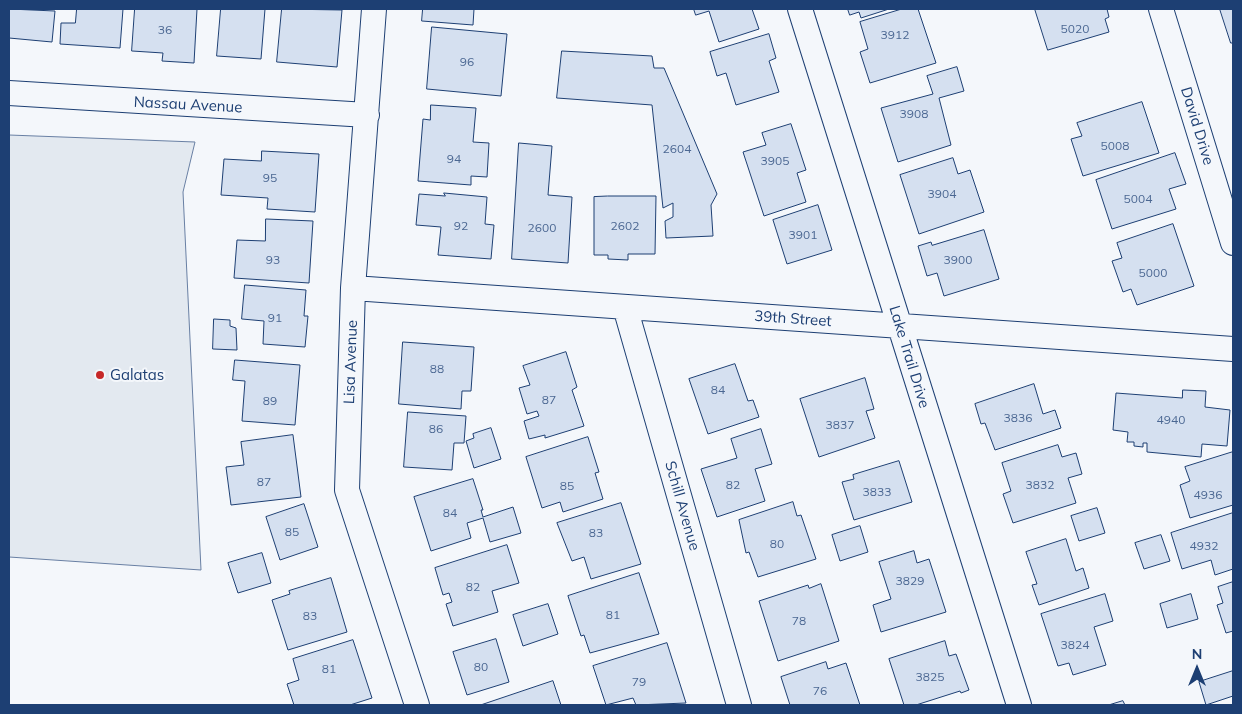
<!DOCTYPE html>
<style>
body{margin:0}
#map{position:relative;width:1242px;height:714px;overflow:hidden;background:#f4f7fb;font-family:Mulish,sans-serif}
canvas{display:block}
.frame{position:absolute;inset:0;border:10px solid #1d3f73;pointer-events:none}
.north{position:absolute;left:1172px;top:644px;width:50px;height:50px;-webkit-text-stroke:4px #f4f7fb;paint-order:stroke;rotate:0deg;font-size:14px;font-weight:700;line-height:20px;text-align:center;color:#1d3f73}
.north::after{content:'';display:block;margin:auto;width:18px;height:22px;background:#1d3f73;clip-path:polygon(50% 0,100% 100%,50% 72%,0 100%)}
</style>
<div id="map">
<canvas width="1242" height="714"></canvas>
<div class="frame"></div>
<div class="north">N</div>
</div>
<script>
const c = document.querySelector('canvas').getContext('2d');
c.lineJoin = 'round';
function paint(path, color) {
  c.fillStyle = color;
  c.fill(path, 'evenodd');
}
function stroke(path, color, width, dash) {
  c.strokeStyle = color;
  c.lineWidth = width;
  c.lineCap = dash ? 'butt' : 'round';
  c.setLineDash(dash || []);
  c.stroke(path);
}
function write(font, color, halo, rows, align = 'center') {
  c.font = font + ' Mulish,sans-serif';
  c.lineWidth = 4;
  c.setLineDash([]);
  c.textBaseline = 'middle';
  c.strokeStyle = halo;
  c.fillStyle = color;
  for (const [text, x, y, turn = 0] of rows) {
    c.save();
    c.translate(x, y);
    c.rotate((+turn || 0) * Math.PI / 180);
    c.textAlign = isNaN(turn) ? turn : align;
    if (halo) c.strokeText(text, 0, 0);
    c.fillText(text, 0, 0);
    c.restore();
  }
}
const green = new Path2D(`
 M 9,135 L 195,142 L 183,192 L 201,570 L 9,557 Z`);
paint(green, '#e3e9f0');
stroke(green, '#687fa3', 1);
const building = new Path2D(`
 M 9,9 L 55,11 L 52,42 L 9,38 Z
 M 77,9 L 123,9 L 120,48 L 60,44 L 61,23 L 75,23 Z
 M 135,9 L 197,9 L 194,63 L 162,61 L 163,53 L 132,51 Z
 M 221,9 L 265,9 L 261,59 L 217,56 Z
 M 282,9 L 342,10 L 337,67 L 277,62 Z
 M 423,9 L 474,9 L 473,25 L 422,21 Z
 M 694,9 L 752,9 L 759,29 L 719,42 L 709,11 L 696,15 Z
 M 848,9 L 889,9 L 861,18 L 859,12 L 850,15 Z
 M 902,9 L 918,9 L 936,63 L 870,83 L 860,52 L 868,49 L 860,22 Z
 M 1035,9 L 1107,9 L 1109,17 L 1105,19 L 1109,32 L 1048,50 Z
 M 1220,9 L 1233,9 L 1233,43 L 1231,43 Z
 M 432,27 L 507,34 L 501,96 L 427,89 Z
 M 769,34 L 776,58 L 769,61 L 779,92 L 736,105 L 726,73 L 717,76 L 710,52 Z
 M 562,51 L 652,56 L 654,68 L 664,68 L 717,194 L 711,205 L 713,236 L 666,238 L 665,221 L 673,217 L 673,203 L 663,208 L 652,105 L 557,98 Z
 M 957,67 L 964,91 L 939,98 L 951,145 L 898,162 L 881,108 L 933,94 L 927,76 Z
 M 1142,102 L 1159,153 L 1083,176 L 1071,139 L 1082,136 L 1077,123 Z
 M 431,105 L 476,108 L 473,142 L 489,143 L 487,177 L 471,176 L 471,185 L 418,181 L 423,119 L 430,120 Z
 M 791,124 L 806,170 L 797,173 L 806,202 L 764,216 L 743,152 L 766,145 L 762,133 Z
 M 519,143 L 552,146 L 548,195 L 572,197 L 568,263 L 512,259 Z
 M 262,151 L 319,154 L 315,212 L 267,209 L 268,198 L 221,195 L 224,159 L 261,161 Z
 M 1175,153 L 1186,184 L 1169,189 L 1176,209 L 1112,229 L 1096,180 Z
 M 953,158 L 958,174 L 970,170 L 984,212 L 919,234 L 900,175 Z
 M 444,193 L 487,197 L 485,224 L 494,225 L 491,259 L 438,255 L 441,227 L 416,225 L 419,194 L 445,196 Z
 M 608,196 L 656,196 L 655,254 L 628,254 L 628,260 L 608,259 L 608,255 L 594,255 L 594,197 Z
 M 818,205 L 832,250 L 787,264 L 773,220 Z
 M 266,219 L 313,221 L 309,283 L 234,278 L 237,240 L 265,241 Z
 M 1173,224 L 1194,286 L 1137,305 L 1131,289 L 1123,292 L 1112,261 L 1122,258 L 1117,243 Z
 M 984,230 L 999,279 L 944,296 L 937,273 L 927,276 L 918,246 L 931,242 L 932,245 Z
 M 245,285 L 306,290 L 304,316 L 308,316 L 305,347 L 263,344 L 264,321 L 242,319 Z
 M 214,319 L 230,320 L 230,326 L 236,328 L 237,350 L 213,349 Z
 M 403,342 L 474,347 L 471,391 L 462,391 L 461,409 L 399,404 Z
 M 566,352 L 577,387 L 572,390 L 584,426 L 545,438 L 545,435 L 529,439 L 524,421 L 539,416 L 537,411 L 527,414 L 519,388 L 530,385 L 523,366 Z
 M 235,360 L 300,365 L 295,425 L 242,421 L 245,381 L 233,380 Z
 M 735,364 L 748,401 L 753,400 L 759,417 L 708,434 L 689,379 Z
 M 865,378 L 874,409 L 866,411 L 875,438 L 819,457 L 800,399 Z
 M 1034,384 L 1043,414 L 1055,410 L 1061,428 L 995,450 L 985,423 L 981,424 L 975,404 Z
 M 1183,390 L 1206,391 L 1205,407 L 1230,410 L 1227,446 L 1202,444 L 1201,457 L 1147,452 L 1147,443 L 1143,443 L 1143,447 L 1134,446 L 1134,442 L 1127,442 L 1128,432 L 1113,430 L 1116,393 L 1182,398 Z
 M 408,412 L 466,416 L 464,443 L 454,443 L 452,470 L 404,467 Z
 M 491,428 L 501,459 L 474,468 L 466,441 L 474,438 L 473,434 Z
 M 761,429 L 772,464 L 755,469 L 765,501 L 717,517 L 701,469 L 737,458 L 731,439 Z
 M 293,435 L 301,497 L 231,505 L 226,467 L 244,465 L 241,442 Z
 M 588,437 L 599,472 L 595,473 L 603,499 L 563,512 L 560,502 L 542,508 L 526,457 Z
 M 1058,445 L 1062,457 L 1076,453 L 1082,474 L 1068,478 L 1076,503 L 1013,523 L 1003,494 L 1011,491 L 1002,463 Z
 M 1233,452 L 1233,505 L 1190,518 L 1180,485 L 1190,481 L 1185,467 Z
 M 899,461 L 912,502 L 854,520 L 842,482 L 854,479 L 853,475 Z
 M 473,479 L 483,510 L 481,510 L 483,517 L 513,507 L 521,533 L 490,542 L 483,518 L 467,523 L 471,538 L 431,551 L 414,497 Z
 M 793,502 L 797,516 L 801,515 L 816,559 L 758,577 L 749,552 L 746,553 L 739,520 Z
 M 621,503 L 641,564 L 591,579 L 584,557 L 572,561 L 557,523 Z
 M 304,504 L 318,547 L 280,560 L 266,517 Z
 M 1097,508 L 1105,533 L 1079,541 L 1071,516 Z
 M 1233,513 L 1233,569 L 1215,575 L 1211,560 L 1182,569 L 1171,533 Z
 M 860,526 L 868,552 L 840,561 L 832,535 Z
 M 1161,535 L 1170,561 L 1144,569 L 1135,543 Z
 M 1066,539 L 1076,571 L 1083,568 L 1089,588 L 1039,605 L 1032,585 L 1037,584 L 1026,552 Z
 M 507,545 L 519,583 L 492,591 L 498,612 L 453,626 L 446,604 L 452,602 L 449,593 L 443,595 L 435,568 Z
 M 914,551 L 917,563 L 929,559 L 946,612 L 881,632 L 873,605 L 891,599 L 879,562 Z
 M 262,553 L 271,583 L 238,593 L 228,563 Z
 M 639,573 L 659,634 L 590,653 L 584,635 L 581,636 L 568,596 Z
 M 331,578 L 347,632 L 288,650 L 272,600 L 290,594 L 289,591 Z
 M 1233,582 L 1233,631 L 1226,633 L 1217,605 L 1223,603 L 1218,587 Z
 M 821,584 L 839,641 L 778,661 L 759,601 L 808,585 L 809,588 Z
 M 1105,594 L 1113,621 L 1094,627 L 1106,665 L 1073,675 L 1069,663 L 1058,666 L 1041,614 Z
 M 1191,594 L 1198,619 L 1167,628 L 1160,604 Z
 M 548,604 L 558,634 L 523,646 L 513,615 Z
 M 496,639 L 509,682 L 467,695 L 453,652 Z
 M 353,640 L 372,698 L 350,705 L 294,705 L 287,684 L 299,680 L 293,659 Z
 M 945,641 L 949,656 L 956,654 L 969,690 L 961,693 L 960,691 L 916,705 L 904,705 L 889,659 Z
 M 667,643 L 686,703 L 636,705 L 633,698 L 606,705 L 593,666 Z
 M 826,662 L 828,669 L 846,663 L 860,705 L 790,705 L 781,677 Z
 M 1233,671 L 1233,696 L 1206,705 L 1199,682 Z
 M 553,681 L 561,705 L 481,705 Z
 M 1123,701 L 1125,705 L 1109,705 Z`);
paint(building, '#d5e0f0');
stroke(building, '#1d3f73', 1);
const minor = new Path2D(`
 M 374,9 L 353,288 L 347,490 L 417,705
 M 800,9 L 1019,705
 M 1161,9 L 1233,243
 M 9,93 L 367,115
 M 353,288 L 1233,349
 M 625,307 L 739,705`);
stroke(minor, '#1d3f73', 26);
stroke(minor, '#f4f7fb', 24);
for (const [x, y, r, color] of [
 [100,375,5,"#c62828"]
]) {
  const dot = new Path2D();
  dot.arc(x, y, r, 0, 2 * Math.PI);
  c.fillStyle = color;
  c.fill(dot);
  stroke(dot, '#f4f7fb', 2);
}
write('12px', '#4b6792', null, [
 ["5020",1075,29],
 ["36",165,30],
 ["3912",895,35],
 ["96",467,62],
 ["3908",914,114],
 ["5008",1115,146],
 ["2604",677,149],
 ["94",454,159],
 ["3905",775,161],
 ["95",270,178],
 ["3904",942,194],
 ["5004",1138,199],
 ["92",461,226],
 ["2602",625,226],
 ["2600",542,228],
 ["3901",803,235],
 ["93",273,260],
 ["3900",958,260],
 ["5000",1153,273],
 ["91",275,318],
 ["88",437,369],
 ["84",718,390],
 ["87",549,400],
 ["89",270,401],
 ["3836",1018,418],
 ["4940",1171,420],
 ["3837",840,425],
 ["86",436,429],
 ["87",264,482],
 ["82",733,485],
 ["3832",1040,485],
 ["85",567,486],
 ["3833",877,492],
 ["4936",1208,495],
 ["84",450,513],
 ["85",292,532],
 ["83",596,533],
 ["80",777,544],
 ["4932",1204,546],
 ["3829",910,581],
 ["82",473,587],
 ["81",613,615],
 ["83",310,616],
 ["78",799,621],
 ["3824",1075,645],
 ["80",481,667],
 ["81",329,669],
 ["3825",930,677],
 ["79",639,682],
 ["76",820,691]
]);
write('15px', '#1d3f73', '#f4f7fb', [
 ["Nassau Avenue",188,105,3],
 ["David Drive",1197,126,73],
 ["39th Street",793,319,4],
 ["Lake Trail Drive",909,357,73],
 ["Lisa Avenue",351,362,-88],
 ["Schill Avenue",682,506,74]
]);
write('15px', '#1d3f73', '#f4f7fb', [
 ["Galatas",110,375]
], 'left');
</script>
